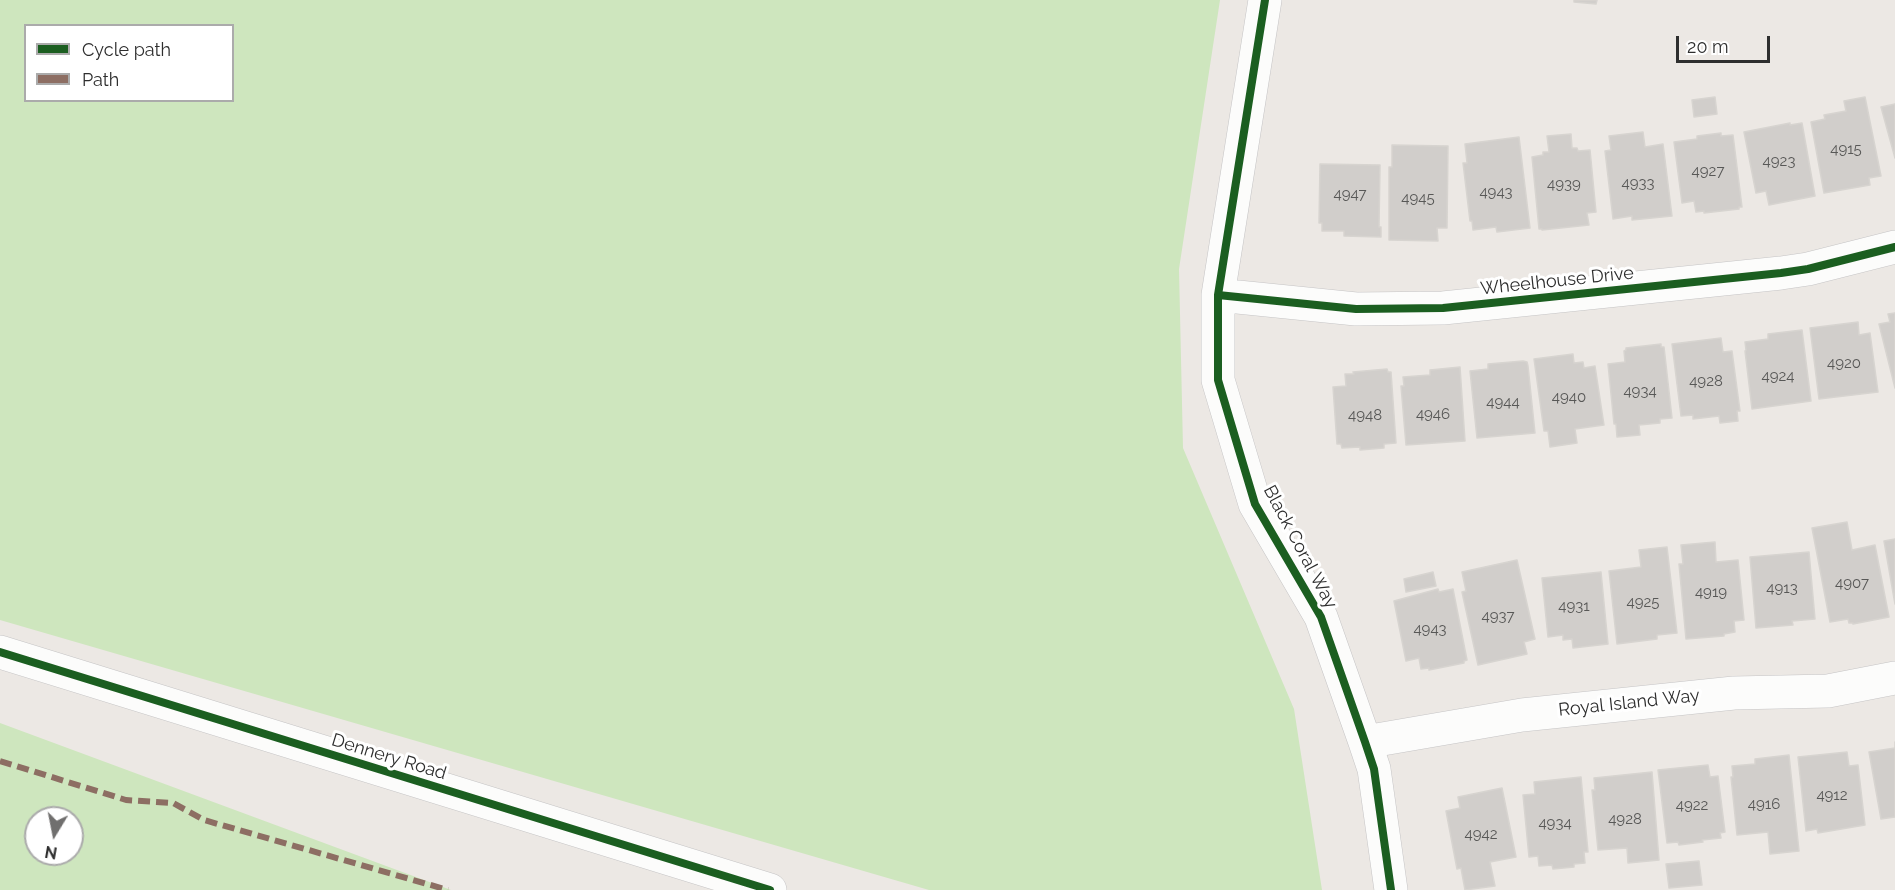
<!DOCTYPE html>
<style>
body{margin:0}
#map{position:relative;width:1895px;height:890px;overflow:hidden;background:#ece8e4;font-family:Raleway,sans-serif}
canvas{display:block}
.legend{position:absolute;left:24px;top:24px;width:210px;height:78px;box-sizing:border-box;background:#fff;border:2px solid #ababab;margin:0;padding:8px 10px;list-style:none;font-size:18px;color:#2e2e2e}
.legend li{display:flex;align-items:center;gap:12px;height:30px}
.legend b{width:30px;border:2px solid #ababab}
.north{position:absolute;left:24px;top:806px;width:60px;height:60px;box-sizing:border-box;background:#fff;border:2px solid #ababab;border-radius:50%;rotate:190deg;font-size:16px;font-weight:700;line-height:24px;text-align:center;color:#2e2e2e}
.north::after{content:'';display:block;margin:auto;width:21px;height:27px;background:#706f6e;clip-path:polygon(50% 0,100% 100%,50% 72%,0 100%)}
.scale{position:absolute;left:1676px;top:36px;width:94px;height:27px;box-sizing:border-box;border:3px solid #2e2e2e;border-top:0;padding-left:8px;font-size:18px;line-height:21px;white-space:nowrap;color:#2e2e2e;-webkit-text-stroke:4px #fff;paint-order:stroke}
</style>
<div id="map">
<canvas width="1895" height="890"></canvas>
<ul class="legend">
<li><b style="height:8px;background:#1b5e20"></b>Cycle path</li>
<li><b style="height:8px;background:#8d6e63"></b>Path</li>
</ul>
<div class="north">N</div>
<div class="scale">20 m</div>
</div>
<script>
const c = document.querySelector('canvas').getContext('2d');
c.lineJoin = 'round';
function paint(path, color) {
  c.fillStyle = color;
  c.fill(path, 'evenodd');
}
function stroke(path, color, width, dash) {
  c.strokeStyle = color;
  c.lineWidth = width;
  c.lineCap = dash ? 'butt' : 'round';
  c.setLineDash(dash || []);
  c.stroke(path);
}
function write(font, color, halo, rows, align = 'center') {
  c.font = font + ' Raleway,sans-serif';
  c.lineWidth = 6;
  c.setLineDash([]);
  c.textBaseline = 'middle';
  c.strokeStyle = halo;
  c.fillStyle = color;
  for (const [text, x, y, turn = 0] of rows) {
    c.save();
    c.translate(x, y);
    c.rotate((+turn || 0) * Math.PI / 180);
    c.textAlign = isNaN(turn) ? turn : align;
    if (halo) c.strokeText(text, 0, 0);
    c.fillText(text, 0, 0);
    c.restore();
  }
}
paint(new Path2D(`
 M 0,0 L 1220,0 L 1179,269 L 1183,448 L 1294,709 L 1322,890 L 929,890 L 0,620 ZM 26,26 L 232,26 L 232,100 L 26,100 Z
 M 0,723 L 451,890 L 0,890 ZM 36,818 L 72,818 L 72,854 L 36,854 Z`), '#cee6be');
const building = new Path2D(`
 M 1574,0 L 1597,0 L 1596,4 L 1574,2 Z
 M 1715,97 L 1717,114 L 1694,117 L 1692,100 Z
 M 1865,97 L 1881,176 L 1869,178 L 1870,185 L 1824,193 L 1811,122 L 1825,119 L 1824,115 L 1846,111 L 1844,101 Z
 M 1895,104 L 1895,158 L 1881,107 Z
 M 1790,123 L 1790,125 L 1802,123 L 1815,196 L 1769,205 L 1766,191 L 1756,193 L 1744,132 Z
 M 1643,132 L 1645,147 L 1663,144 L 1672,216 L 1632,220 L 1632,216 L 1613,219 L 1605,151 L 1611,150 L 1609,136 Z
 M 1721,133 L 1721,136 L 1733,135 L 1742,207 L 1739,207 L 1739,209 L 1704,213 L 1704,211 L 1696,212 L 1694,201 L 1682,203 L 1674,142 L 1697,139 L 1697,136 Z
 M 1571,134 L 1572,148 L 1577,148 L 1578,151 L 1590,150 L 1596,212 L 1587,213 L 1589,225 L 1542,230 L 1542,229 L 1539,229 L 1532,157 L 1543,155 L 1543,152 L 1549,152 L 1547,136 Z
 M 1519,137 L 1530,228 L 1497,232 L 1496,227 L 1473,230 L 1472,221 L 1470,221 L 1463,163 L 1467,163 L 1465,144 Z
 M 1392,145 L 1448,146 L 1447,228 L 1437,228 L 1438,241 L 1389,240 L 1389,167 L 1392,167 Z
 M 1320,164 L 1380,165 L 1379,227 L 1381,227 L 1381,237 L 1344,236 L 1344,231 L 1322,231 L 1322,223 L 1319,223 Z
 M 1895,313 L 1895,388 L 1879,324 L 1890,322 L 1888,314 Z
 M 1858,322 L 1859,335 L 1870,333 L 1878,392 L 1819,399 L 1810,328 Z
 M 1802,330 L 1811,401 L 1752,409 L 1745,351 L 1746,350 L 1745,342 L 1768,339 L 1768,334 Z
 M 1721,338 L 1723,352 L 1732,351 L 1740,411 L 1737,411 L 1738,421 L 1720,423 L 1719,416 L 1693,419 L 1693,415 L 1681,416 L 1672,344 Z
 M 1661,344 L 1661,347 L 1664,347 L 1672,418 L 1660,419 L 1660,423 L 1639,425 L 1640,435 L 1617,437 L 1616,424 L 1614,424 L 1608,364 L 1625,362 L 1624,351 L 1626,350 L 1626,348 Z
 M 1573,354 L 1574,363 L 1583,362 L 1584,368 L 1595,366 L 1604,425 L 1575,429 L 1577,443 L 1550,447 L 1548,431 L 1544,431 L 1534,359 Z
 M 1523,361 L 1527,362 L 1528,366 L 1535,433 L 1477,438 L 1470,371 L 1488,369 L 1488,364 Z
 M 1460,367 L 1465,441 L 1406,445 L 1401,386 L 1404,386 L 1403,377 L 1430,375 L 1430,370 Z
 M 1387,369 L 1388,372 L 1391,372 L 1396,443 L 1384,444 L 1384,448 L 1360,450 L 1360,447 L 1342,448 L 1341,444 L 1337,444 L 1333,387 L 1346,386 L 1345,374 L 1354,374 L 1353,372 Z
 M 1847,522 L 1852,550 L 1875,545 L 1889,617 L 1853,624 L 1853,623 L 1849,623 L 1848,619 L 1830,622 L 1812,528 Z
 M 1895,539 L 1895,604 L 1884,541 Z
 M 1715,542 L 1716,562 L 1738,560 L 1744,620 L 1734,621 L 1735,632 L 1724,634 L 1724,636 L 1686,639 L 1679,564 L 1683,564 L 1681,545 Z
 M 1667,547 L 1677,633 L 1657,635 L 1657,639 L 1617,644 L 1609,571 L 1641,567 L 1639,550 Z
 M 1809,552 L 1815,619 L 1792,621 L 1793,625 L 1756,628 L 1750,557 Z
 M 1517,560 L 1535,639 L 1524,642 L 1527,654 L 1478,665 L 1462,592 L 1466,591 L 1462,572 Z
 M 1433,572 L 1436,586 L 1406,592 L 1404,579 Z
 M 1601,572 L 1608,644 L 1573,648 L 1572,639 L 1563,640 L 1563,635 L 1548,637 L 1542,578 Z
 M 1438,589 L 1439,592 L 1453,589 L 1467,660 L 1464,661 L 1464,663 L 1429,670 L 1429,668 L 1421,669 L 1419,658 L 1406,661 L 1394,601 Z
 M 1895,742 L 1895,817 L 1881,819 L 1869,752 L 1895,748 Z
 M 1847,752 L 1849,766 L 1858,765 L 1865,825 L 1818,833 L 1817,829 L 1806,831 L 1798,757 Z
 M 1789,755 L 1799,851 L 1770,854 L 1768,832 L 1737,835 L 1731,777 L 1733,777 L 1732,766 L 1755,764 L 1755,759 Z
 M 1708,765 L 1710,777 L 1718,776 L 1725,832 L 1720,833 L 1721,838 L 1702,840 L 1703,842 L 1679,845 L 1678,842 L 1667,843 L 1658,770 Z
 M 1652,772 L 1659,860 L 1628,863 L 1627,848 L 1598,850 L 1592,790 L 1595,790 L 1594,778 Z
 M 1581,777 L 1588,852 L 1584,852 L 1585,863 L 1574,864 L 1574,867 L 1553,869 L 1552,865 L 1539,866 L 1538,856 L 1529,857 L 1523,795 L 1535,794 L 1534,782 Z
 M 1502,788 L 1516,857 L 1490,862 L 1495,886 L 1465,890 L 1461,868 L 1457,869 L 1446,811 L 1460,808 L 1458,797 Z
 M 1699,861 L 1702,885 L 1669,888 L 1666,864 Z`);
paint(building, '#d1cecb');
stroke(building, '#d7d4d0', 1.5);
const minor = new Path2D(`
 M 1265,0 L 1218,295 L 1218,380 L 1255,504 L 1321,617 L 1365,742 L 1374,769 L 1391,890
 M 1218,295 L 1356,309 L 1443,308 L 1781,273 L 1808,269 L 1895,247
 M 0,652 L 770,890
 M 1365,742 L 1522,715 L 1734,693 L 1828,691 L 1895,678`);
stroke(minor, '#c5c4c5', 34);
stroke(minor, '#fcfcfb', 33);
stroke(new Path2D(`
 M 0,761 L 126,800 L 173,803 L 204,820 L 448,890`), '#8d6e63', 6, [12, 6]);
stroke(new Path2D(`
 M 1265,0 L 1218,295 L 1218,380 L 1255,504 L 1321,617 L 1365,742 L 1374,769 L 1391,890
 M 1218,295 L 1356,309 L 1443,308 L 1781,273 L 1808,269 L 1895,247
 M 0,652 L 770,890`), '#1b5e20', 8);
write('15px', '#585857', null, [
 ["4915",1846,149],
 ["4923",1779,161],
 ["4927",1708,171],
 ["4933",1638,183],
 ["4939",1564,184],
 ["4943",1496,192],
 ["4947",1350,194],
 ["4945",1418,198],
 ["4920",1844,363],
 ["4924",1778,376],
 ["4928",1706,381],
 ["4934",1640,391],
 ["4940",1569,397],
 ["4944",1503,402],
 ["4946",1433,414],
 ["4948",1365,415],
 ["4907",1852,583],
 ["4913",1782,588],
 ["4919",1711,592],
 ["4925",1643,602],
 ["4931",1574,606],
 ["4937",1498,616],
 ["4943",1430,629],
 ["4912",1832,795],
 ["4916",1764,804],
 ["4922",1692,805],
 ["4928",1625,819],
 ["4934",1555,823],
 ["4942",1481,834]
]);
write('18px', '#2e2e2e', '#fff', [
 ["Wheelhouse Drive",1557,281,-6],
 ["Black Coral Way",1300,547,62],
 ["Royal Island Way",1629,703,-6],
 ["Dennery Road",389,757,17]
]);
</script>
